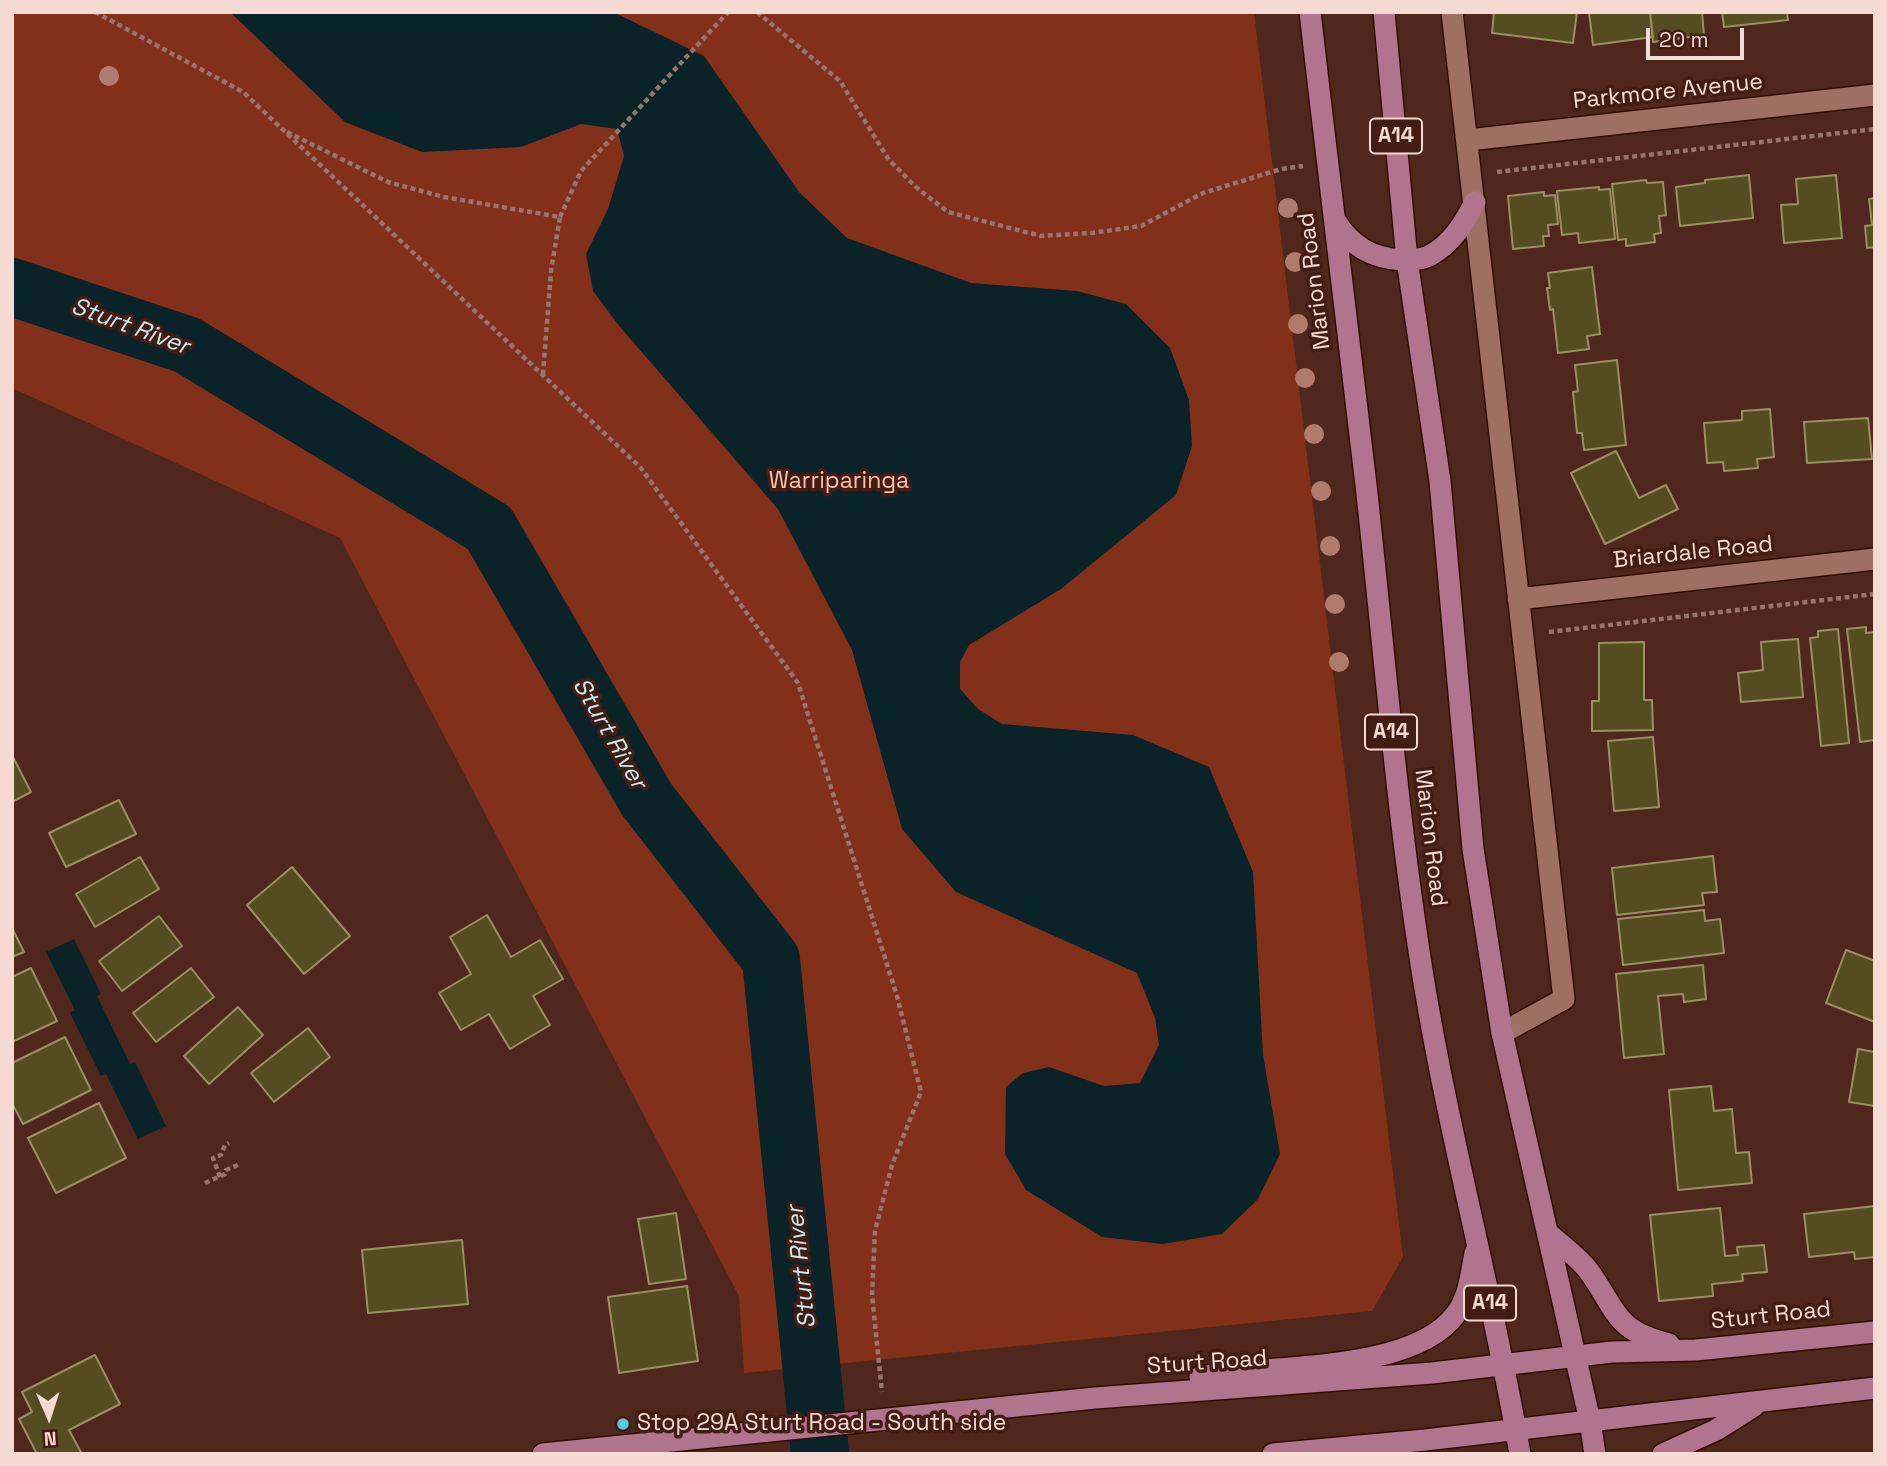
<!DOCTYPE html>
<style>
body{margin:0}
#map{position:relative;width:1887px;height:1466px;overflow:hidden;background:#4f271c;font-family:"Space Grotesk",sans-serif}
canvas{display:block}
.frame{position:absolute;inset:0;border:14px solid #f5dad3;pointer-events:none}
.north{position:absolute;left:14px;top:1382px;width:70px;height:70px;-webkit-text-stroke:5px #431d13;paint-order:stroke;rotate:177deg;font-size:19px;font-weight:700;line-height:28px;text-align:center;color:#f5dad3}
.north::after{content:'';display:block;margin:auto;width:24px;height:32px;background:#f5dad3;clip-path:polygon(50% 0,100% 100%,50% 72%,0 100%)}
.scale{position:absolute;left:1646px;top:28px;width:98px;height:32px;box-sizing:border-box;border:4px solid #f5dad3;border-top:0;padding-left:9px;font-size:21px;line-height:24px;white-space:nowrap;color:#f5dad3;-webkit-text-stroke:5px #431d13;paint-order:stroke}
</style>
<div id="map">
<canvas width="1887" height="1466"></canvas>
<div class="frame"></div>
<div class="north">N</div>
<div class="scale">20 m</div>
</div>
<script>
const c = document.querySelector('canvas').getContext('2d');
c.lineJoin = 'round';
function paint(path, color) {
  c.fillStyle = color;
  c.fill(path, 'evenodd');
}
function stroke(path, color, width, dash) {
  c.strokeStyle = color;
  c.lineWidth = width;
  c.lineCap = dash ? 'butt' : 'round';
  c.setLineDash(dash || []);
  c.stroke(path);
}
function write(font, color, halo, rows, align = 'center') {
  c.font = font + ' "Space Grotesk",sans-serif';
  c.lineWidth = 7;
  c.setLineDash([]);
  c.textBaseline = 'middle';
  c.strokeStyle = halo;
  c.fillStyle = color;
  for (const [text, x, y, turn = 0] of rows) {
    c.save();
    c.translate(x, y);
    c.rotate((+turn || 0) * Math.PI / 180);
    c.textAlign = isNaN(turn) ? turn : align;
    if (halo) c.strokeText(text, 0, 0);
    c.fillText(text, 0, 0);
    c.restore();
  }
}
paint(new Path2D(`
 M 12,12 L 1254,12 L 1403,1257 L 1372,1311 L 744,1373 L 739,1296 L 340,538 L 12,388 Z`), '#823019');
paint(new Path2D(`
 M 230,12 L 613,12 L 704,56 L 799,192 L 847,238 L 971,283 L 1077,291 L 1126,304 L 1170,348 L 1189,400 L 1192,446 L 1176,495 L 1061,589 L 969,645 L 960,662 L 960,689 L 978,709 L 1002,724 L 1133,735 L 1209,767 L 1253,872 L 1263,1055 L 1280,1154 L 1258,1199 L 1222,1234 L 1163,1244 L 1102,1237 L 1026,1190 L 1005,1154 L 1006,1087 L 1023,1073 L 1049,1067 L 1104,1086 L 1140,1083 L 1159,1045 L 1155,1018 L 1137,973 L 956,892 L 902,829 L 852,650 L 778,509 L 620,327 L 593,291 L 586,254 L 608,209 L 624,156 L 617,129 L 581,124 L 521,147 L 422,152 L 345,122 Z
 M 74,939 L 101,994 L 97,996 L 130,1064 L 135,1062 L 166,1126 L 138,1139 L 106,1074 L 101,1076 L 70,1013 L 75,1010 L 46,952 Z`), '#092329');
stroke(new Path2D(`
 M 12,287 L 187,345 L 489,528 L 647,800 L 771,959 L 820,1454`), '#092329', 58);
const building = new Path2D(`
 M 1494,12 L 1577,12 L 1573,43 L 1492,33 Z
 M 1589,12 L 1650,12 L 1653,37 L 1593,45 Z
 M 1650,12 L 1702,12 L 1704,35 L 1653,42 Z
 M 1722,12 L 1787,12 L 1788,20 L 1724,27 Z
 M 1749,175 L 1753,218 L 1680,226 L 1676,187 L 1705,183 L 1705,180 Z
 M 1836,175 L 1842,238 L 1784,243 L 1781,205 L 1798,204 L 1796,179 Z
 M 1646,180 L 1647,183 L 1663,182 L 1666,215 L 1659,216 L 1661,233 L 1654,234 L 1655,242 L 1626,246 L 1626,239 L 1618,240 L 1612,184 Z
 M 1599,187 L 1599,190 L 1610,189 L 1615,239 L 1579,243 L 1578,233 L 1562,235 L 1557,191 Z
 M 1544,192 L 1544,196 L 1555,195 L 1558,224 L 1548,225 L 1549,236 L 1543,236 L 1544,246 L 1513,249 L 1508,196 Z
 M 1875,198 L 1875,247 L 1867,248 L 1865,226 L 1872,225 L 1869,199 Z
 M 1592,267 L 1600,334 L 1587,336 L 1589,349 L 1558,353 L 1553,309 L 1550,310 L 1547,288 L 1550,288 L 1548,273 Z
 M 1617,360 L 1626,445 L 1584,450 L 1582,433 L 1577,433 L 1573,392 L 1578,391 L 1575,365 Z
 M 1770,409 L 1774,457 L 1757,459 L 1758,468 L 1724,471 L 1723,462 L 1707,463 L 1704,423 L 1742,420 L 1742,411 Z
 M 1868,418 L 1872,459 L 1807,463 L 1804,422 Z
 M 1616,451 L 1639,498 L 1666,485 L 1678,509 L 1605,544 L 1571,473 Z
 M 1866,627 L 1866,633 L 1875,632 L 1875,740 L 1860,742 L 1847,629 Z
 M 1838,629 L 1849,743 L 1821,746 L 1810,638 L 1818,637 L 1818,631 Z
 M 1798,639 L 1803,697 L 1741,702 L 1738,673 L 1763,670 L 1761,642 Z
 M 1644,642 L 1644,700 L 1652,700 L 1653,730 L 1592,731 L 1592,701 L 1599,701 L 1599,643 Z
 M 1653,737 L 1659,807 L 1614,811 L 1608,741 Z
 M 12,755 L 31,792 L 12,802 Z
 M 119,800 L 136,834 L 66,867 L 49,833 Z
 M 1713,856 L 1717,892 L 1702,893 L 1704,905 L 1617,915 L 1612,868 Z
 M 140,857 L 159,889 L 95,927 L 76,894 Z
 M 292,867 L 350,936 L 304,974 L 247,905 Z
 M 1704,910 L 1705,921 L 1720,919 L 1724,953 L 1623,965 L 1618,919 Z
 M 487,915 L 511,957 L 540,940 L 563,979 L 533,996 L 550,1025 L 510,1049 L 489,1014 L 461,1030 L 439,993 L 471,974 L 450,937 Z
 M 159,916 L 182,946 L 122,991 L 99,961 Z
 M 12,928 L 24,952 L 12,957 Z
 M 1846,950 L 1875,961 L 1875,1022 L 1826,1003 Z
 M 1703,965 L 1706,999 L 1684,1002 L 1683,994 L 1658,996 L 1664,1054 L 1624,1058 L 1616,974 Z
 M 31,968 L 57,1021 L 12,1042 L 12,977 Z
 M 191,968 L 214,997 L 156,1042 L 133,1013 Z
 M 238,1007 L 263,1035 L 209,1084 L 184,1056 Z
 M 308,1028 L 330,1057 L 274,1102 L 251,1073 Z
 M 65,1037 L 91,1090 L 23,1124 L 12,1103 L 12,1063 Z
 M 1858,1049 L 1875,1052 L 1875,1106 L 1849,1102 Z
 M 1711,1086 L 1714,1111 L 1732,1109 L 1736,1153 L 1749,1152 L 1752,1183 L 1678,1190 L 1669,1090 Z
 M 99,1103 L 126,1158 L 56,1193 L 28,1138 Z
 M 1875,1206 L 1875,1257 L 1855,1259 L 1854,1252 L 1809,1257 L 1804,1214 Z
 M 1720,1208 L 1725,1256 L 1738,1255 L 1737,1247 L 1764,1245 L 1767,1272 L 1742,1274 L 1743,1281 L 1712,1284 L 1713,1296 L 1659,1301 L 1650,1215 Z
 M 676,1213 L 686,1279 L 649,1284 L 638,1219 Z
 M 462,1240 L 468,1304 L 368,1313 L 362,1250 Z
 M 687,1286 L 698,1361 L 619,1373 L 608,1297 Z
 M 95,1355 L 120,1404 L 69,1430 L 82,1454 L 37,1454 L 19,1419 L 32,1412 L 22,1392 Z`);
paint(building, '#564c21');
stroke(building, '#9a8f63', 2);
const minor = new Path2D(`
 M 1452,12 L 1564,999 L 1502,1033
 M 1468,140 L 1875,95
 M 1518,599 L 1875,559`);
const major = new Path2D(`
 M 1310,12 C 1328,170 1348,328 1366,485 C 1383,638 1395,792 1418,944 C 1443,1116 1491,1283 1520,1454
 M 1384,12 L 1407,260 L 1440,481 L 1473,849 L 1502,1033 L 1590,1421 L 1595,1454
 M 1335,220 C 1351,246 1371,258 1402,260 C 1412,260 1421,260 1429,256 C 1452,244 1464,223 1475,202
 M 1548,1233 C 1561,1245 1577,1256 1588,1270 C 1618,1311 1613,1330 1669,1344
 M 1200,1377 C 1268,1364 1412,1374 1456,1314 C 1469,1297 1471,1274 1475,1253
 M 543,1454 L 1095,1398 L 1432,1373 L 1612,1352 L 1696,1350 L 1875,1332
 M 1273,1454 L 1425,1440 L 1875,1388
 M 1663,1454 L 1716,1430 L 1754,1406`);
stroke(minor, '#330e05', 24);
stroke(major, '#330e05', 24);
stroke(new Path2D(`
 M 95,12 L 243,92 L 640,467 L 798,683 L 897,996 L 921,1092 L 892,1165 L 875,1231 L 872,1295 L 882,1392
 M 757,12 L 840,81 L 889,160 L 917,188 L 948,212 L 1041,236 L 1092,233 L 1141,226 L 1203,193 L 1281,169 L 1303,166
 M 287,132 L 388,182 L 444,197 L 560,217 L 551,271 L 543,374
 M 1497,172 L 1875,129
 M 560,217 L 581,171 L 728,12
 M 1549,632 L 1875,594
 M 220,1177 L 213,1158 L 221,1155 L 225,1145 L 229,1143
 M 205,1183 L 225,1174 L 226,1170 L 238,1165`), '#97756c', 4.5, [5, 3.5]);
stroke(minor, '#9e6f63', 21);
stroke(major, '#b0748e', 21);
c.fillStyle = '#af7b6c';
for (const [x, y] of [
 [109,76],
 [1288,208],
 [1295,262],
 [1298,324],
 [1305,378],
 [1314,434],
 [1321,491],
 [1330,546],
 [1335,604],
 [1339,662]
]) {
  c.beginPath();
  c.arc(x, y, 10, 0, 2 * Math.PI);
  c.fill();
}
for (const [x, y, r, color] of [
 [623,1424,7,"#58c9e3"]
]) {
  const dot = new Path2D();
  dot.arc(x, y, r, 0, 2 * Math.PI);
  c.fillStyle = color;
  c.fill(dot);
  stroke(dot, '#431d13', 2.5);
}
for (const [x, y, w] of [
 [1396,136,52],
 [1391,732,52],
 [1490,1303,52]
]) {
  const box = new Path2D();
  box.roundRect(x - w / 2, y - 17.5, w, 35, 5);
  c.fillStyle = '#431d13';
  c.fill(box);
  stroke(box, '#f5dad3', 2);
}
write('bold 21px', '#f5dad3', null, [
 ["A14",1396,136],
 ["A14",1391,732],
 ["A14",1490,1303]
]);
write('23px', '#f5dad3', '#431d13', [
 ["Parkmore Avenue",1668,92,-6],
 ["Marion Road",1315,281,-97],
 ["Briardale Road",1693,553,-6],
 ["Marion Road",1430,838,83],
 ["Sturt Road",1771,1316,-6],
 ["Sturt Road",1207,1363,-4]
]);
write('23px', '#febfad', '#431d13', [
 ["Warriparinga",839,482]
]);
write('23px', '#f5dad3', '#431d13', [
 ["Stop 29A Sturt Road - South side",637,1424]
], 'left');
write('italic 24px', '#c7ebf4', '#431d13', [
 ["Sturt River",130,327,20],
 ["Sturt River",609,734,60],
 ["Sturt River",802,1267,-96]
]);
</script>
